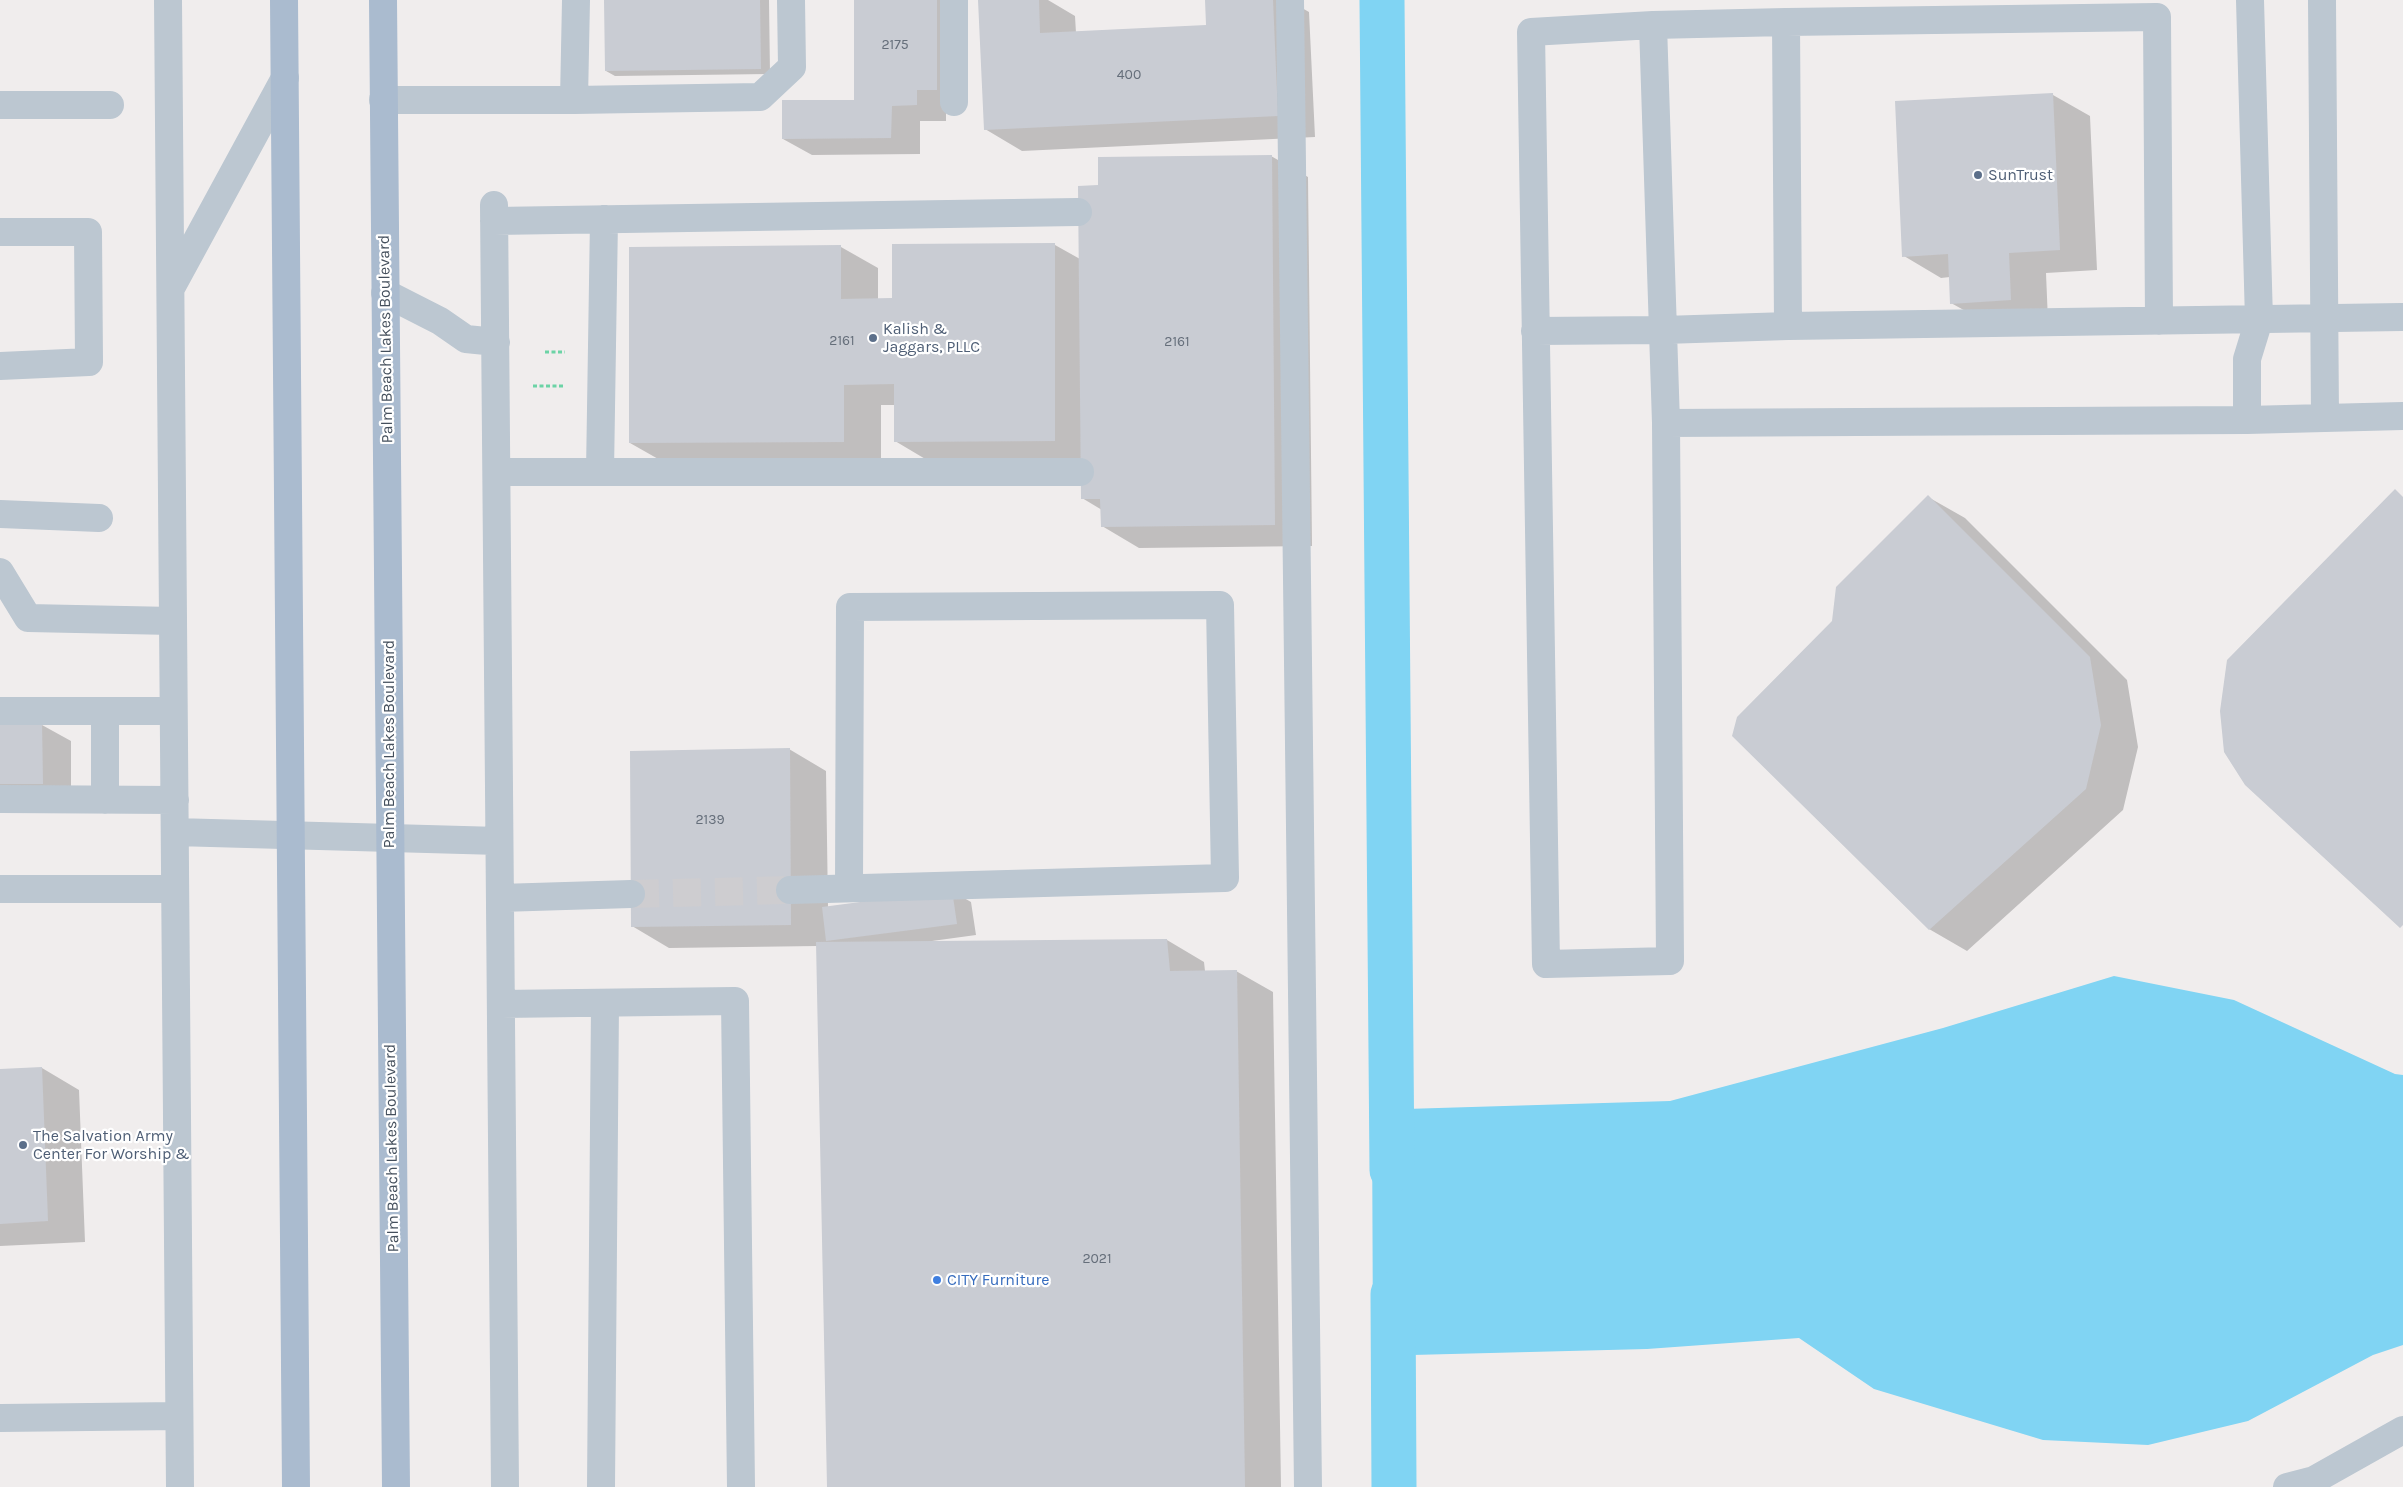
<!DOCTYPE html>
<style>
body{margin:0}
canvas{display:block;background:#f0eded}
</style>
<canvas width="2403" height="1487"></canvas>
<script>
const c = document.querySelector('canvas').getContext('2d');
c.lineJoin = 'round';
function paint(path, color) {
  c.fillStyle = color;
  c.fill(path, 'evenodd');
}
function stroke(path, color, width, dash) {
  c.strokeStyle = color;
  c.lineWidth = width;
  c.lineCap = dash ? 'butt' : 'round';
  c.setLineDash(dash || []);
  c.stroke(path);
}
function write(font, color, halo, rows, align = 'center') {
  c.font = font + ' Karla,sans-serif';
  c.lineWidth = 4.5;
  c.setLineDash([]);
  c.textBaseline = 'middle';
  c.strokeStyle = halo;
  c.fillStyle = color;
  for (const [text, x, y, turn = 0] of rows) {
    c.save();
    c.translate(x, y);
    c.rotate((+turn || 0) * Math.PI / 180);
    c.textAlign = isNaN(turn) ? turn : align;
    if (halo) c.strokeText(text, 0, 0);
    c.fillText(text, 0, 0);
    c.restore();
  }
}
paint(new Path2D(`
 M 2114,976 L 2234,1000 L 2395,1074 L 2403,1075 L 2403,1345 L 2373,1355 L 2248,1421 L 2148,1445 L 2043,1440 L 1874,1389 L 1799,1338 L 1647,1349 L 1373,1356 L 1372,1110 L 1670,1101 L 1943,1028 Z`), '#80d4f3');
paint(new Path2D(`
 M 605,0 L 769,0 L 770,74 L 615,76 L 606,71 Z
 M 855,0 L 965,0 L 946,106 L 946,121 L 920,121 L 920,154 L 812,155 L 783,139 L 855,101 Z
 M 979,0 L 1048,0 L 1075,16 L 1076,33 L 1208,26 L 1206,0 L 1288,0 L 1309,12 L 1315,137 L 1022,151 L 985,129 Z
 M 2053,95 L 2090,116 L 2097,270 L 2046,273 L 2048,321 L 1989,324 L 1951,303 L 1950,277 L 1941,278 L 1904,256 Z
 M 1271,156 L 1308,177 L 1312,546 L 1139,548 L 1102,526 L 1102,510 L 1082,498 L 1082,462 L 932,463 L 895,441 L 895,405 L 881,405 L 881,462 L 667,464 L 630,443 L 630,248 L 841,247 L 878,268 L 878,300 L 893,300 L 1055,245 L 1080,259 L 1099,186 Z
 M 1928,497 L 1965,518 L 2127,680 L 2138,747 L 2123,810 L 1967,951 L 1929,929 L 1833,622 Z
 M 0,725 L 42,725 L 71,741 L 71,800 L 0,801 Z
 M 789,749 L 826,771 L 828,907 L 952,891 L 971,902 L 976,935 L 932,941 L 932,942 L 1167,940 L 1204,962 L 1205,971 L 1236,971 L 1273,992 L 1281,1487 L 828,1487 L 818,946 L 669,948 L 632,926 Z
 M 42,1068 L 79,1090 L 85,1242 L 0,1246 L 0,1070 Z`), '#0003');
stroke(new Path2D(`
 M 1382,0 L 1392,1170
 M 1393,1294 L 1394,1487`), '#80d4f3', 45);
paint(new Path2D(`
 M 604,0 L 760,0 L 761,69 L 605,71 Z
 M 854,0 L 937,0 L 937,90 L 917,90 L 917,105 L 892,106 L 891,138 L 782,139 L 782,100 L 854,100 Z
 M 978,0 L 1039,0 L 1040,33 L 1206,25 L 1205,0 L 1273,0 L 1278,116 L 984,130 Z
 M 2053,93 L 2060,250 L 2009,253 L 2011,300 L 1950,304 L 1948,254 L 1902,257 L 1895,101 Z
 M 1272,155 L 1275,525 L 1101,527 L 1100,499 L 1081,499 L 1078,186 L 1098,185 L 1098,157 Z
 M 1055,243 L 1055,441 L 894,442 L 894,384 L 844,385 L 844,442 L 629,443 L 629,247 L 841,245 L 841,299 L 892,298 L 892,244 Z
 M 2395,489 L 2403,497 L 2403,925 L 2400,928 L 2245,785 L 2224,752 L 2220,711 L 2227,660 Z
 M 1928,495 L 2090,657 L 2101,725 L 2086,789 L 1929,930 L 1732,736 L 1737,717 L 1832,621 L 1836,587 Z
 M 42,723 L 43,784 L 0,784 L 0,724 Z
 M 790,748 L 791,925 L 631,927 L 630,751 Z
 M 952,890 L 957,924 L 826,941 L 822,907 Z
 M 1167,939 L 1170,971 L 1237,970 L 1245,1487 L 827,1487 L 816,942 Z
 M 42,1067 L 48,1221 L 0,1224 L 0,1069 Z`), '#c9ccd3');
stroke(new Path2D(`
 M 631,894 L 790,890`), '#cecdd0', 28, [28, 14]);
stroke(new Path2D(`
 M 545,352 L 565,352
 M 533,386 L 564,386`), '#6cd3a6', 3, [4, 2.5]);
stroke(new Path2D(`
 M 168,0 L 180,1487
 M 954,0 L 954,102
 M 1290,0 L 1308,1487
 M 2322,0 L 2325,417
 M 1653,25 L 1666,423 L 1670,961 L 1546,964 L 1531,32 L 1653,25 L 1786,22
 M 383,100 L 574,100 L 576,0
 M 574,100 L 760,97 L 792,67 L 791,0
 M 0,105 L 110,105
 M 494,205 L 505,1487
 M 494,221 L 1078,212
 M 0,232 L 88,232 L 89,362 L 0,366
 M 172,286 L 285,78
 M 385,293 L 440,321 L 466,339 L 496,342
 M 2159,321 L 2157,17 L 1786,22 L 1788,326 C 1993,323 2198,320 2403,317
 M 1535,331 L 1664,330 L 1788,326
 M 2247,420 L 2247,359 L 2259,320 L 2250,0
 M 1666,423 L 2247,420 L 2403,416
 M 497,472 L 1080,472
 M 600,472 L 604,219
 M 0,514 L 99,518
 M 0,572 L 28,618 L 173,621
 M 0,711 L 173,711
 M 0,799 L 175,800
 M 105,800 L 105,711
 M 175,832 L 499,841
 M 0,889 L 175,889
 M 790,890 L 1225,878 L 1220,605 L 850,607 L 849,888
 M 500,898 L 631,894
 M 501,1004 L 735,1001 L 741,1487
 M 0,1418 L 179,1416
 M 601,1487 L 605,1003
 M 2287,1487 L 2314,1480 L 2403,1430`), '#bcc7d1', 28);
stroke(new Path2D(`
 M 284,0 L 296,1487
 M 383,0 L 396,1487`), '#aabbcf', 28);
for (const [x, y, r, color] of [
 [1978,175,5,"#5c6f8a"],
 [873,338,5,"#5c6f8a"],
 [23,1145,5,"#5c6f8a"],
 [937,1280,5,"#3f7fe0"]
]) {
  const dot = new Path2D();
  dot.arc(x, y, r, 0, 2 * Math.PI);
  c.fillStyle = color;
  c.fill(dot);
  stroke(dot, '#fff', 2);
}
write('14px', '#656e7a', null, [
 ["2175",895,45],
 ["400",1129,75],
 ["2161",842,341],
 ["2161",1177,342],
 ["2139",710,820],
 ["2021",1097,1259]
]);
write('16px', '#4e5e75', '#fff', [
 ["SunTrust",1988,175],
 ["Kalish &",883,329],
 ["Jaggars, PLLC",883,347],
 ["The Salvation Army",33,1136],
 ["Center For Worship &",33,1154]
], 'left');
write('16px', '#444f5c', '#fff', [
 ["Palm Beach Lakes Boulevard",386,339,-91],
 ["Palm Beach Lakes Boulevard",389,744,-90],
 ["Palm Beach Lakes Boulevard",392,1148,-91]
]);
write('16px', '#366cbe', '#fff', [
 ["CITY Furniture",947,1280]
], 'left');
</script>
